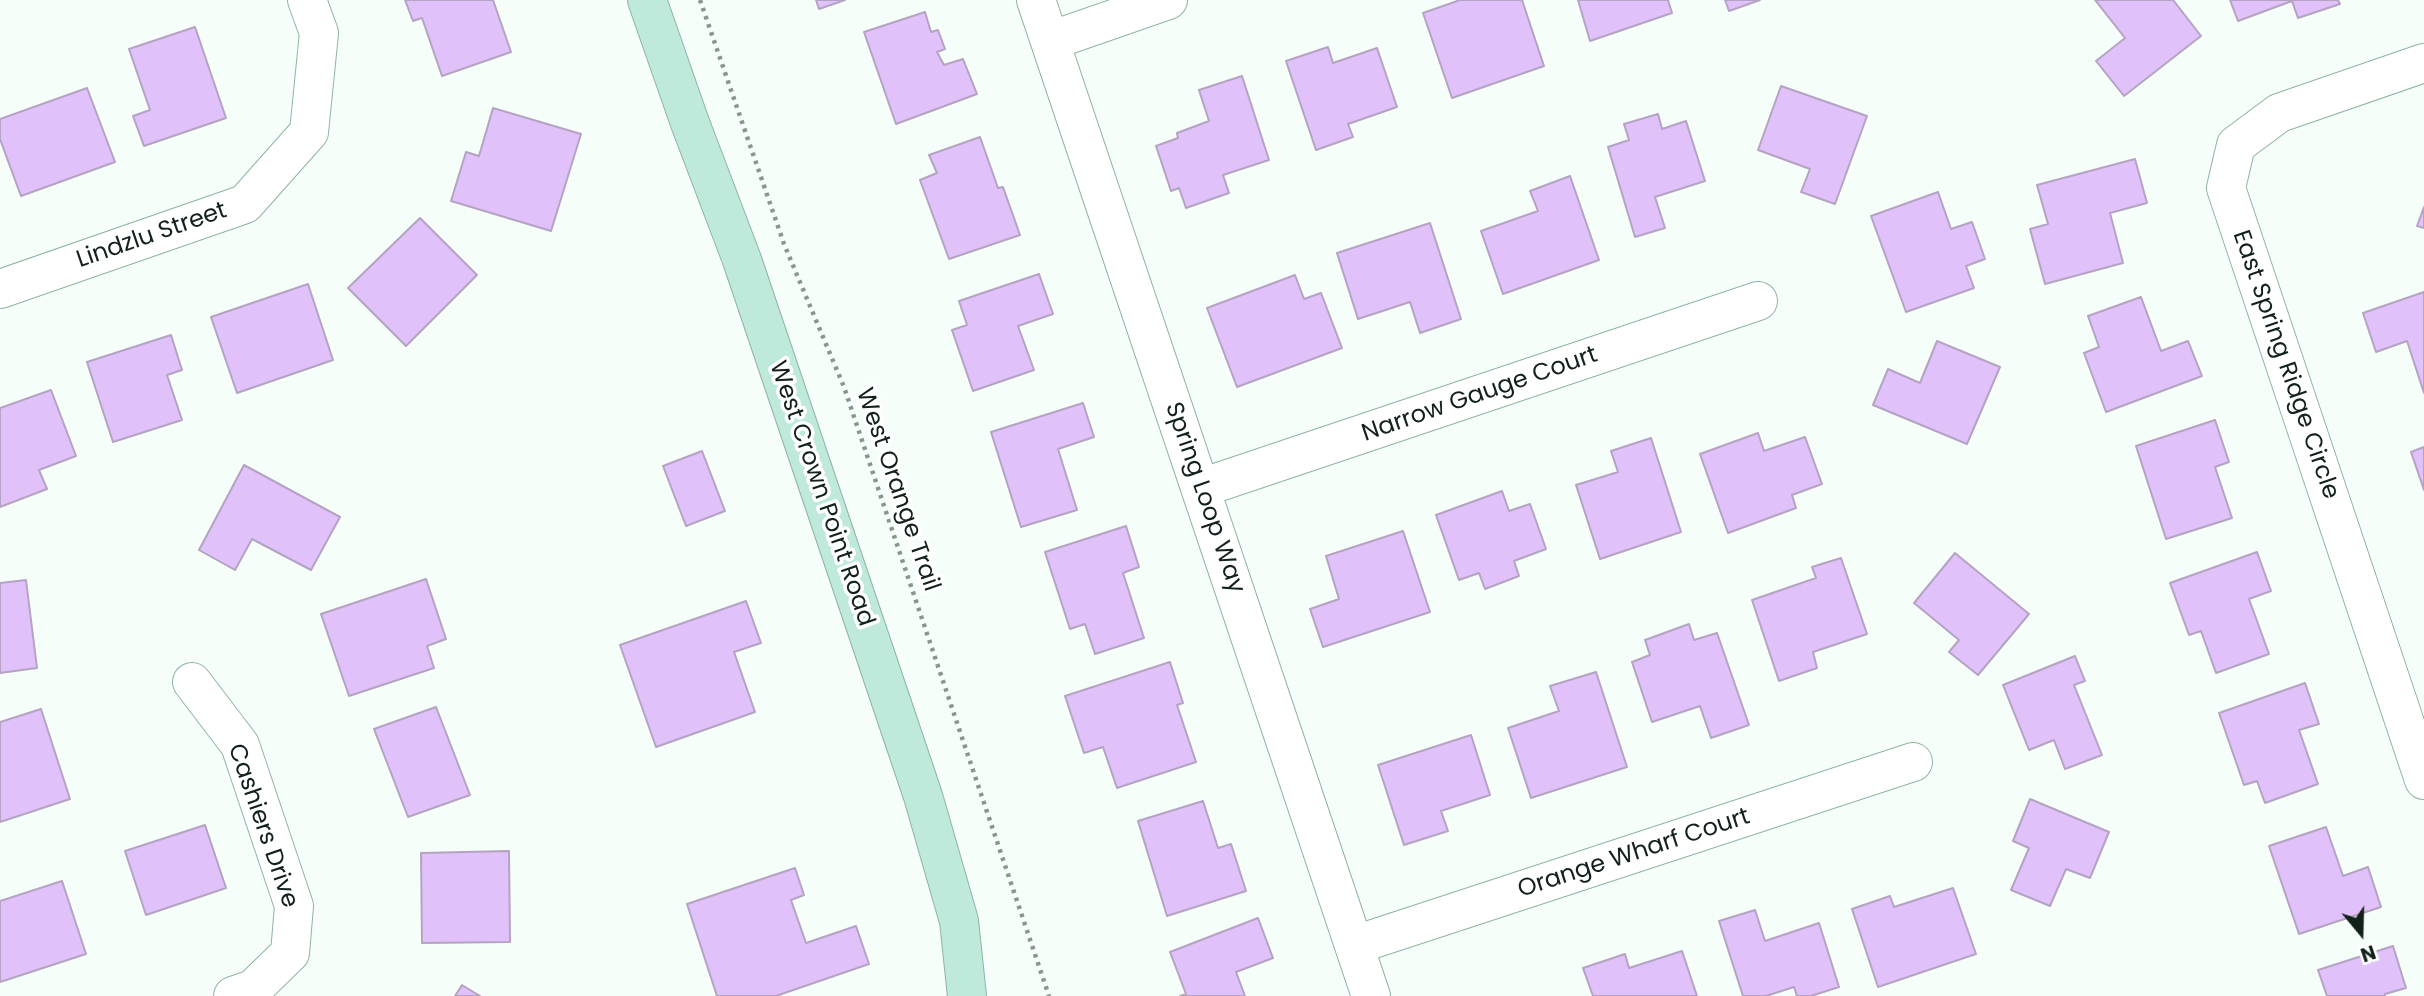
<!DOCTYPE html>
<style>
body{margin:0}
#map{position:relative;width:2424px;height:996px;overflow:hidden;background:#f6fefa;font-family:Poppins,sans-serif}
canvas{display:block}
.north{position:absolute;left:2326px;top:898px;width:70px;height:70px;-webkit-text-stroke:5px #fff;paint-order:stroke;rotate:161deg;font-size:19px;font-weight:700;line-height:28px;text-align:center;color:#12211a}
.north::after{content:'';display:block;margin:auto;width:24px;height:32px;background:#12211a;clip-path:polygon(50% 0,100% 100%,50% 72%,0 100%)}
</style>
<div id="map">
<canvas width="2424" height="996"></canvas>
<div class="north">N</div>
</div>
<script>
const c = document.querySelector('canvas').getContext('2d');
c.lineJoin = 'round';
function paint(path, color) {
  c.fillStyle = color;
  c.fill(path, 'evenodd');
}
function stroke(path, color, width, dash) {
  c.strokeStyle = color;
  c.lineWidth = width;
  c.lineCap = dash ? 'butt' : 'round';
  c.setLineDash(dash || []);
  c.stroke(path);
}
function write(font, color, halo, rows, align = 'center') {
  c.font = font + ' Poppins,sans-serif';
  c.lineWidth = 7;
  c.setLineDash([]);
  c.textBaseline = 'middle';
  c.strokeStyle = halo;
  c.fillStyle = color;
  for (const [text, x, y, turn = 0] of rows) {
    c.save();
    c.translate(x, y);
    c.rotate((+turn || 0) * Math.PI / 180);
    c.textAlign = isNaN(turn) ? turn : align;
    if (halo) c.strokeText(text, 0, 0);
    c.fillText(text, 0, 0);
    c.restore();
  }
}
const building = new Path2D(`
 M 405,0 L 493,0 L 511,52 L 442,76 L 422,18 L 413,21 Z
 M 816,0 L 845,0 L 819,9 Z
 M 1460,0 L 1522,0 L 1544,66 L 1452,98 L 1423,13 Z
 M 1578,0 L 1668,0 L 1672,13 L 1590,41 Z
 M 1725,0 L 1760,0 L 1729,11 Z
 M 2095,0 L 2173,0 L 2201,36 L 2124,96 L 2096,61 L 2125,38 Z
 M 2230,0 L 2338,0 L 2340,4 L 2298,18 L 2292,1 L 2238,21 Z
 M 925,12 L 931,32 L 938,30 L 945,49 L 937,52 L 944,65 L 963,59 L 977,94 L 896,124 L 864,32 Z
 M 195,27 L 226,118 L 144,146 L 133,116 L 150,110 L 129,49 Z
 M 1328,47 L 1333,63 L 1377,48 L 1397,107 L 1348,124 L 1353,137 L 1316,150 L 1286,61 Z
 M 1242,76 L 1269,160 L 1223,175 L 1229,193 L 1186,208 L 1179,188 L 1171,191 L 1156,146 L 1178,138 L 1177,133 L 1209,121 L 1199,90 Z
 M 1781,86 L 1867,116 L 1835,204 L 1801,192 L 1810,169 L 1758,150 Z
 M 87,88 L 115,162 L 21,196 L 0,139 L 0,119 Z
 M 493,108 L 581,134 L 551,231 L 451,201 L 466,152 L 479,156 Z
 M 1658,114 L 1662,129 L 1686,121 L 1705,181 L 1655,197 L 1665,228 L 1635,237 L 1608,147 L 1629,140 L 1624,124 Z
 M 980,137 L 998,188 L 1003,187 L 1020,235 L 949,259 L 920,180 L 937,173 L 929,155 Z
 M 2135,159 L 2147,203 L 2110,213 L 2123,263 L 2045,284 L 2030,229 L 2048,224 L 2037,185 Z
 M 1570,176 L 1599,260 L 1503,294 L 1481,231 L 1538,211 L 1530,191 Z
 M 1938,192 L 1951,229 L 1972,222 L 1985,259 L 1966,266 L 1974,288 L 1906,312 L 1871,216 Z
 M 2424,207 L 2424,228 L 2417,226 Z
 M 420,218 L 477,275 L 406,346 L 348,288 Z
 M 1430,223 L 1461,319 L 1420,333 L 1410,302 L 1358,319 L 1337,253 Z
 M 1039,274 L 1053,314 L 1018,326 L 1034,370 L 973,391 L 952,330 L 967,325 L 959,301 Z
 M 1295,275 L 1304,299 L 1321,293 L 1342,348 L 1237,387 L 1207,308 Z
 M 308,284 L 333,360 L 237,393 L 211,317 Z
 M 2424,292 L 2424,393 L 2407,341 L 2376,352 L 2363,313 Z
 M 2141,297 L 2161,351 L 2188,341 L 2202,376 L 2106,412 L 2084,353 L 2099,347 L 2088,316 Z
 M 171,335 L 182,370 L 167,375 L 182,420 L 113,442 L 87,362 Z
 M 1937,341 L 2000,367 L 1967,444 L 1873,405 L 1888,369 L 1920,383 Z
 M 51,390 L 76,456 L 39,470 L 47,489 L 0,507 L 0,408 Z
 M 1083,403 L 1094,437 L 1058,449 L 1077,510 L 1021,527 L 991,432 Z
 M 2215,420 L 2229,462 L 2215,467 L 2232,518 L 2166,539 L 2136,446 Z
 M 1758,433 L 1764,451 L 1805,437 L 1822,484 L 1792,495 L 1796,508 L 1728,533 L 1700,454 Z
 M 1651,438 L 1681,532 L 1600,559 L 1576,485 L 1618,472 L 1611,451 Z
 M 2424,447 L 2424,490 L 2411,452 Z
 M 702,451 L 725,511 L 686,526 L 663,466 Z
 M 244,465 L 340,517 L 311,570 L 252,539 L 235,570 L 199,550 Z
 M 1502,491 L 1509,511 L 1530,504 L 1546,549 L 1514,561 L 1519,576 L 1485,589 L 1479,573 L 1459,580 L 1436,515 Z
 M 1126,526 L 1139,567 L 1123,573 L 1144,638 L 1095,654 L 1085,624 L 1070,629 L 1045,552 Z
 M 1403,531 L 1430,612 L 1323,647 L 1310,609 L 1339,599 L 1326,556 Z
 M 2257,552 L 2271,591 L 2249,599 L 2269,654 L 2216,673 L 2201,631 L 2189,635 L 2170,583 Z
 M 1955,553 L 2029,614 L 1978,675 L 1949,652 L 1959,640 L 1914,603 Z
 M 1841,558 L 1867,634 L 1813,652 L 1817,668 L 1779,681 L 1752,600 L 1816,578 L 1812,567 Z
 M 426,579 L 446,639 L 427,646 L 434,668 L 349,696 L 321,614 Z
 M 26,580 L 37,668 L 0,673 L 0,583 Z
 M 746,601 L 761,643 L 734,652 L 755,712 L 656,747 L 620,645 Z
 M 1689,624 L 1694,640 L 1717,633 L 1749,725 L 1711,738 L 1700,706 L 1652,722 L 1632,662 L 1650,655 L 1645,640 Z
 M 2075,656 L 2085,681 L 2074,685 L 2102,755 L 2065,769 L 2054,740 L 2029,750 L 2003,685 Z
 M 1170,662 L 1183,703 L 1177,705 L 1196,762 L 1117,788 L 1103,747 L 1084,753 L 1065,696 Z
 M 1596,672 L 1627,767 L 1531,798 L 1508,728 L 1559,711 L 1550,686 Z
 M 2305,683 L 2319,724 L 2299,730 L 2318,784 L 2265,803 L 2257,781 L 2244,785 L 2219,713 Z
 M 436,707 L 470,795 L 408,817 L 374,729 Z
 M 41,709 L 70,799 L 0,822 L 0,722 Z
 M 1471,735 L 1490,795 L 1441,811 L 1448,831 L 1404,845 L 1378,765 Z
 M 2030,799 L 2109,832 L 2090,878 L 2066,869 L 2050,906 L 2011,890 L 2029,848 L 2013,841 Z
 M 1203,801 L 1218,848 L 1231,844 L 1246,891 L 1167,916 L 1138,821 Z
 M 205,825 L 226,888 L 146,915 L 125,851 Z
 M 2326,827 L 2343,876 L 2368,867 L 2381,907 L 2299,934 L 2269,846 Z
 M 509,851 L 510,942 L 422,943 L 421,853 Z
 M 795,868 L 804,895 L 791,900 L 806,943 L 856,926 L 869,964 L 776,996 L 717,996 L 687,904 Z
 M 62,881 L 86,954 L 0,982 L 0,901 Z
 M 1953,888 L 1976,954 L 1878,987 L 1852,909 L 1890,896 L 1894,907 Z
 M 1755,910 L 1765,941 L 1819,923 L 1839,987 L 1811,996 L 1797,996 L 1794,987 L 1766,996 L 1743,996 L 1719,921 Z
 M 1258,918 L 1273,958 L 1236,972 L 1245,996 L 1180,996 L 1186,994 L 1170,952 Z
 M 2393,946 L 2406,988 L 2385,994 L 2385,996 L 2327,996 L 2318,970 Z
 M 1682,951 L 1697,996 L 1593,996 L 1583,968 L 1625,954 L 1629,968 Z
 M 462,985 L 480,996 L 455,996 Z`);
paint(building, '#e0c1f9');
stroke(building, '#b4a3c2', 2);
const street = new Path2D(`
 M 1036,0 L 1371,996
 M 1050,41 L 1168,0
 M 2424,63 L 2279,113 L 2236,145 L 2226,188 L 2424,780
 M 0,289 L 245,204 L 309,132 L 319,33 L 307,0
 M 1201,488 L 1758,301
 M 192,682 L 240,745 L 294,906 L 290,953 L 253,989 L 233,996
 M 1355,945 L 1913,762`);
const secondary = new Path2D(`
 M 647,0 L 690,123 L 742,260 L 923,796 L 959,921 L 967,996`);
stroke(street, '#8eb5a2', 40);
stroke(secondary, '#8eb5a2', 40);
stroke(new Path2D(`
 M 700,0 L 784,244 L 844,387 L 1049,996`), '#8a9590', 4.5, [3.5, 5]);
stroke(street, '#fff', 38);
stroke(secondary, '#bfe9db', 38);
write('24px', '#12211a', '#fff', [
 ["Lindzlu Street",152,236,-19],
 ["East Spring Ridge Circle",2285,365,71],
 ["Narrow Gauge Court",1480,395,-19],
 ["West Orange Trail",897,490,71],
 ["West Crown Point Road",821,494,71],
 ["Spring Loop Way",1204,498,71],
 ["Cashiers Drive",262,826,71],
 ["Orange Wharf Court",1634,854,-18]
]);
</script>
